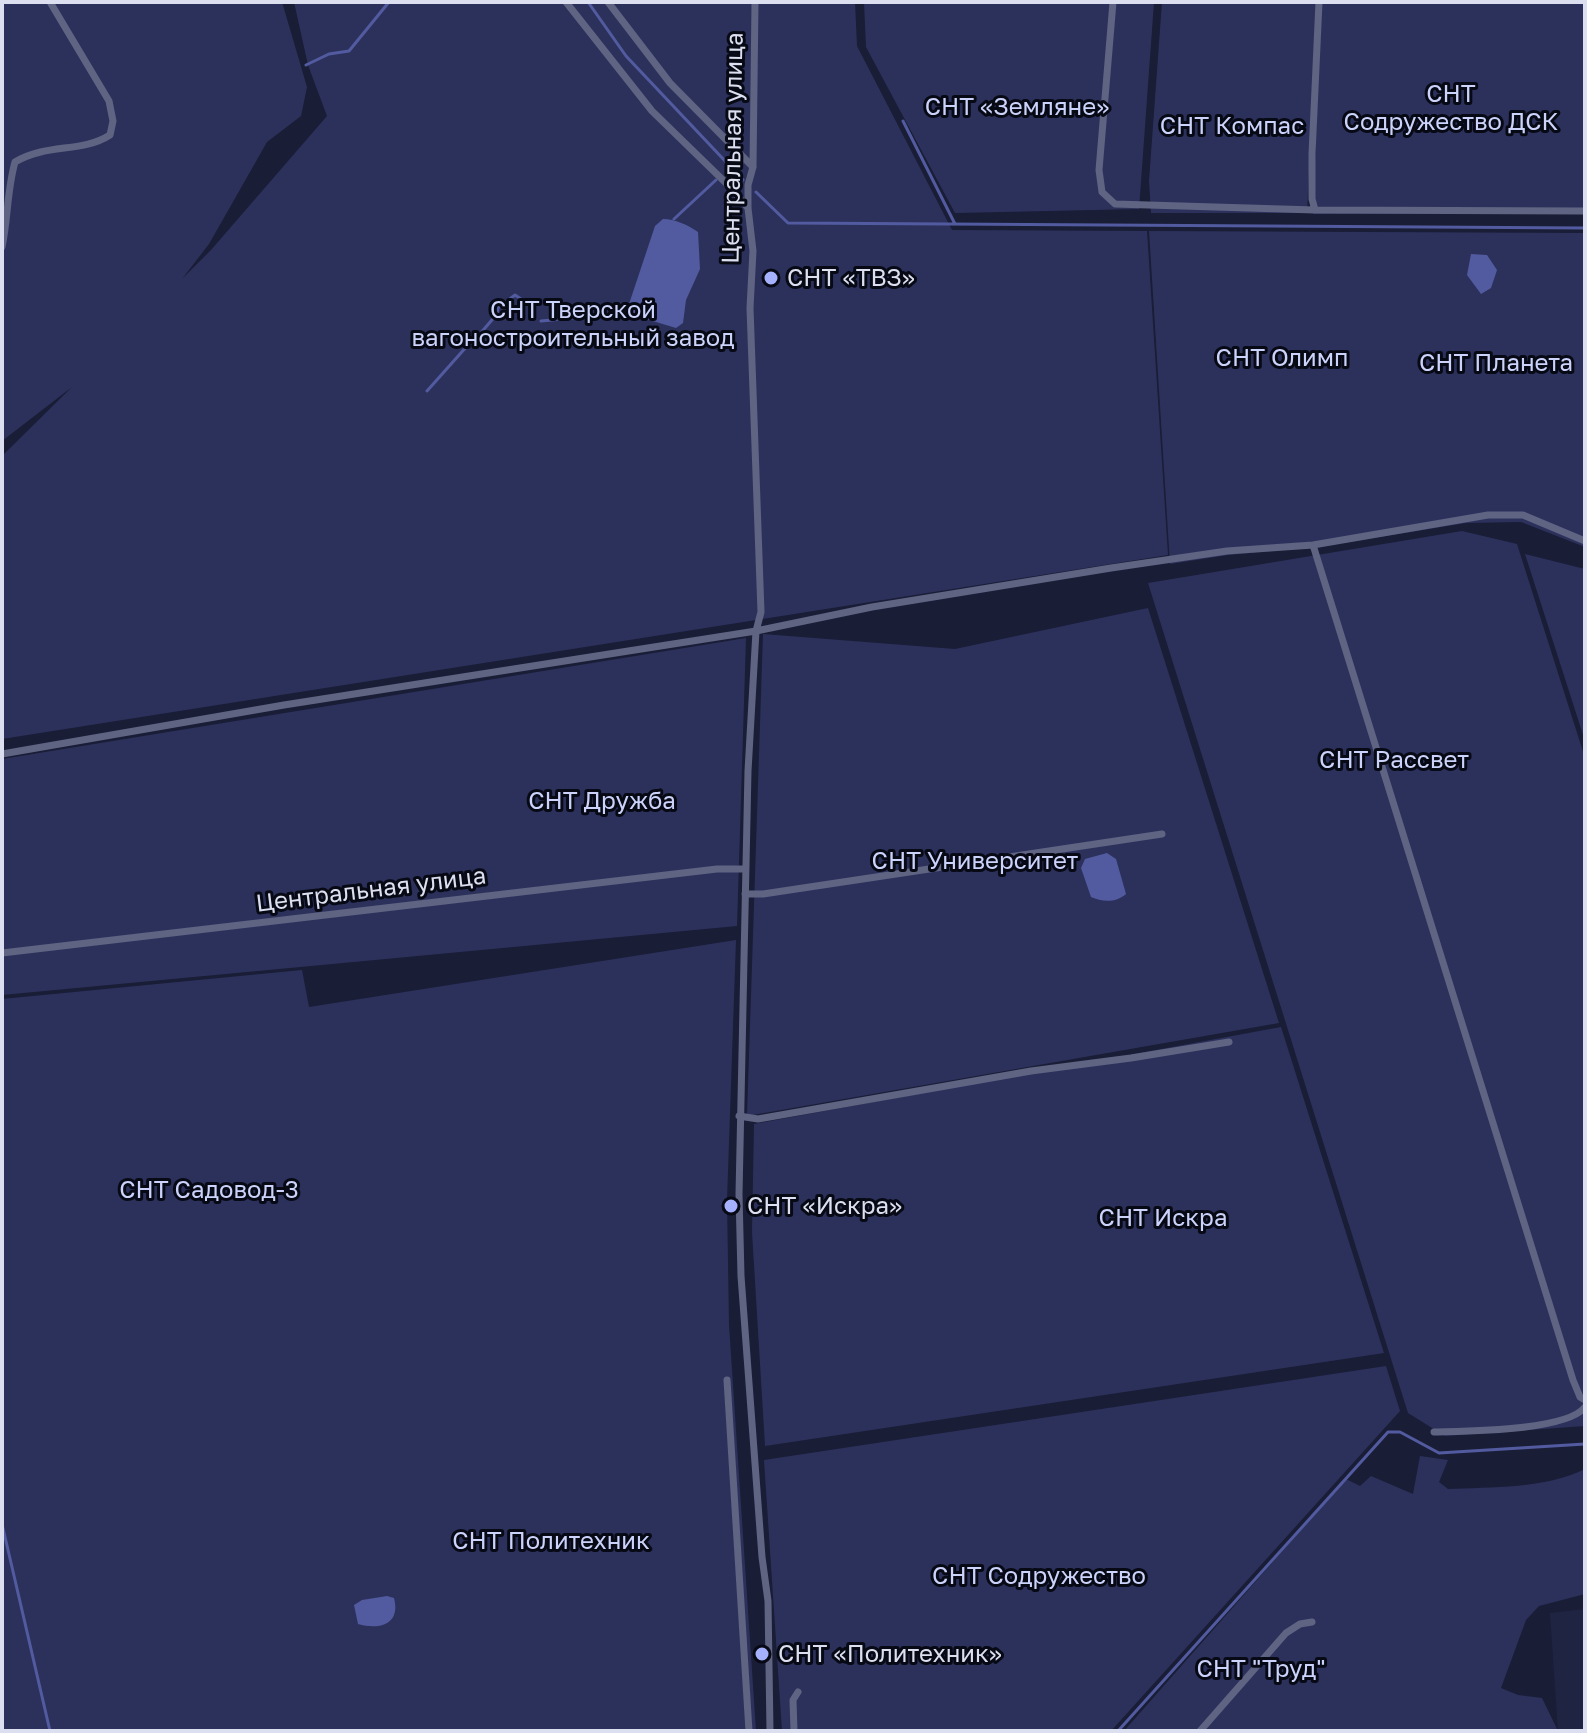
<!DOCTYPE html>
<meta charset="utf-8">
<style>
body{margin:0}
#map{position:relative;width:1587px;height:1733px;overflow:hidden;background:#1a1d36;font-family:"Golos Text",sans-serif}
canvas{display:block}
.frame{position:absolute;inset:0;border:4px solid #dbdff0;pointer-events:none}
</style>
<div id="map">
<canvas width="1587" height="1733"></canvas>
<div class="frame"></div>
</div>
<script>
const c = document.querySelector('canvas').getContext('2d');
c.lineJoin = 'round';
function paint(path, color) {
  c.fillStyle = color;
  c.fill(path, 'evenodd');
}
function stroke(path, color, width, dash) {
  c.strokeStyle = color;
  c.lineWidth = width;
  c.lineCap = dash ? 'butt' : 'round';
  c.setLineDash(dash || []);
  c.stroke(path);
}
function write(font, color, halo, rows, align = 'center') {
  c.font = font + ' "Golos Text",sans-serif';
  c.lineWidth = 6;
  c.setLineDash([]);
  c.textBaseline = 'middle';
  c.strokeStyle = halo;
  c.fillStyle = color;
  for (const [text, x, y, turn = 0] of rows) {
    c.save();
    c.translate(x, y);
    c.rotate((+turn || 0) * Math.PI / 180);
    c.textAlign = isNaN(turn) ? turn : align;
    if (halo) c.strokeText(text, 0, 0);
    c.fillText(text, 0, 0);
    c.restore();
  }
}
paint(new Path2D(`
 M 1585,1609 L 1585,1731 L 1558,1731 L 1550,1613 Z`), '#202443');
paint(new Path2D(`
 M 2,2 L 282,2 L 307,87 L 301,116 L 267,142 L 209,244 L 182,279 L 211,250 L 327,116 L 308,65 L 294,2 L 855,2 L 857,46 L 952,230 L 1147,231 L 1168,555 L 2,739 L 2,456 L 72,387 L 2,441 Z
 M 864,2 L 1154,2 L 1139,209 L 955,213 L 866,47 Z
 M 1162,2 L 1317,2 L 1307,213 L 1151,213 L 1149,181 Z
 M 1321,2 L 1585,2 L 1585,213 L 1313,214 Z
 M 1149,231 L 1585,233 L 1585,547 L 1521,522 L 1466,523 L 1318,547 L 1228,555 L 1170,564 Z
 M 1462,531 L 1517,544 L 1585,758 L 1585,1426 L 1445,1436 L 1408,1413 L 1148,583 Z
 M 1525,554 L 1585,569 L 1585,741 Z
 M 1148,608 L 1279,1023 L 747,1116 L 763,634 L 955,649 Z
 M 746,638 L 737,926 L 2,995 L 2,759 Z
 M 736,940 L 727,1200 L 729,1325 L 756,1731 L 2,1731 L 2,999 L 302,970 L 309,1007 Z
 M 1281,1027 L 1384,1353 L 765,1446 L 752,1232 L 754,1124 Z
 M 1386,1366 L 1400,1411 L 1111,1731 L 782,1731 L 764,1460 Z
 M 1420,1456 L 1448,1460 L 1439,1482 L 1448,1489 C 1492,1487 1545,1489 1585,1469 L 1585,1594 L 1539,1606 L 1526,1620 L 1501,1688 L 1518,1695 L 1542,1698 L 1558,1731 L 1124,1731 L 1346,1479 L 1360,1486 L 1371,1476 L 1413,1494 Z`), '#2c315c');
paint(new Path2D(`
 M 663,219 C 675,219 688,225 698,232 L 700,269 L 686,300 L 683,323 L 676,328 L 626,313 L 655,226 Z
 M 1471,254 L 1487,255 L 1497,270 L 1491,288 L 1481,294 L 1467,275 Z
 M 1107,853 L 1116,859 L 1126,894 C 1116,903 1102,902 1091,897 L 1081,868 L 1085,859 Z
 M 387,1596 L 394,1598 C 401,1625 379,1630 358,1624 L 354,1605 L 362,1600 Z`), '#525b9f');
stroke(new Path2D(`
 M 588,2 L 626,56 L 743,180
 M 306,65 L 329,54 L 349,51 L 389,2
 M 903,121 L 955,224
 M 756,192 L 788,223 L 1585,228
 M 674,219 L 716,180
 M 541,321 L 626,313
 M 427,391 L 468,345 L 473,342 L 497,314 L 498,308 L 515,295 L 533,307
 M 2,1524 L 50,1731
 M 1118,1731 L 1388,1432 L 1400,1432 L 1439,1453 L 1585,1444`), '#525b9f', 3);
stroke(new Path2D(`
 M 566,2 L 652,111 L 728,185 L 748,208
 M 608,2 L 670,83 L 753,167
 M 755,2 L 753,167 L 748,185 L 748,208 L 753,251 L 750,308 L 761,612 L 756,631 L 748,771 L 739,1194 L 741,1276 L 762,1557 L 768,1601 L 770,1731
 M 1113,2 L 1099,170 L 1102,192 L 1115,204 L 1315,210 L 1585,211
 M 1315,210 L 1312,199 L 1312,154 L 1319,2
 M 2,247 C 8,219 7,190 15,162 C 47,143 82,153 110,135 L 113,121 L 109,101 L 50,2
 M 1313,545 L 1573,1380 L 1580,1397 L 1585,1400
 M 2,754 L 284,705 L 756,631 L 872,607 L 1111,568 L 1227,551 L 1313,545 L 1488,515 L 1523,515 L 1585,541
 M 745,894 L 763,894 L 1162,834
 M 2,953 L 717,869 L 746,869
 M 739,1116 L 758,1119 L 1031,1071 L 1131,1058 L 1229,1042
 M 727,1380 L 749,1731
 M 1434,1432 C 1466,1431 1567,1431 1585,1407
 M 794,1731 L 793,1700 L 798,1692
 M 1200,1731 L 1286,1633 L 1300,1624 L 1312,1622`), '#5f6483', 7);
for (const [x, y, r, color] of [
 [771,278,8,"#a5b1fc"],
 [731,1206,8,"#a5b1fc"],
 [762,1654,8,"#a5b1fc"]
]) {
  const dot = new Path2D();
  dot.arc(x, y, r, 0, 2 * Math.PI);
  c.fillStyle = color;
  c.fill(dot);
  stroke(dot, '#070914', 3);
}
write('24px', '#cbd3fb', '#070914', [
 ["СНТ",1451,94],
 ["Содружество ДСК",1451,122],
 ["СНТ «Земляне»",1017,107],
 ["СНТ Компас",1232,126],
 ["СНТ Тверской",573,310],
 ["вагоностроительный завод",573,338],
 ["СНТ Олимп",1282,358],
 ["СНТ Планета",1496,363],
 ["СНТ Рассвет",1394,760],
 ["СНТ Дружба",602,801],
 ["СНТ Университет",975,861],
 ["СНТ Садовод-3",209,1190],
 ["СНТ Искра",1163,1218],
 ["СНТ Политехник",551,1541],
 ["СНТ Содружество",1039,1576],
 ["СНТ \"Труд\"",1261,1669]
]);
write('24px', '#dbdff0', '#070914', [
 ["Центральная улица",733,148,-89],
 ["Центральная улица",371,890,-7]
]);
write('24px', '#dbdff0', '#070914', [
 ["СНТ «ТВЗ»",787,278],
 ["СНТ «Искра»",747,1206],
 ["СНТ «Политехник»",778,1654]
], 'left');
</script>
